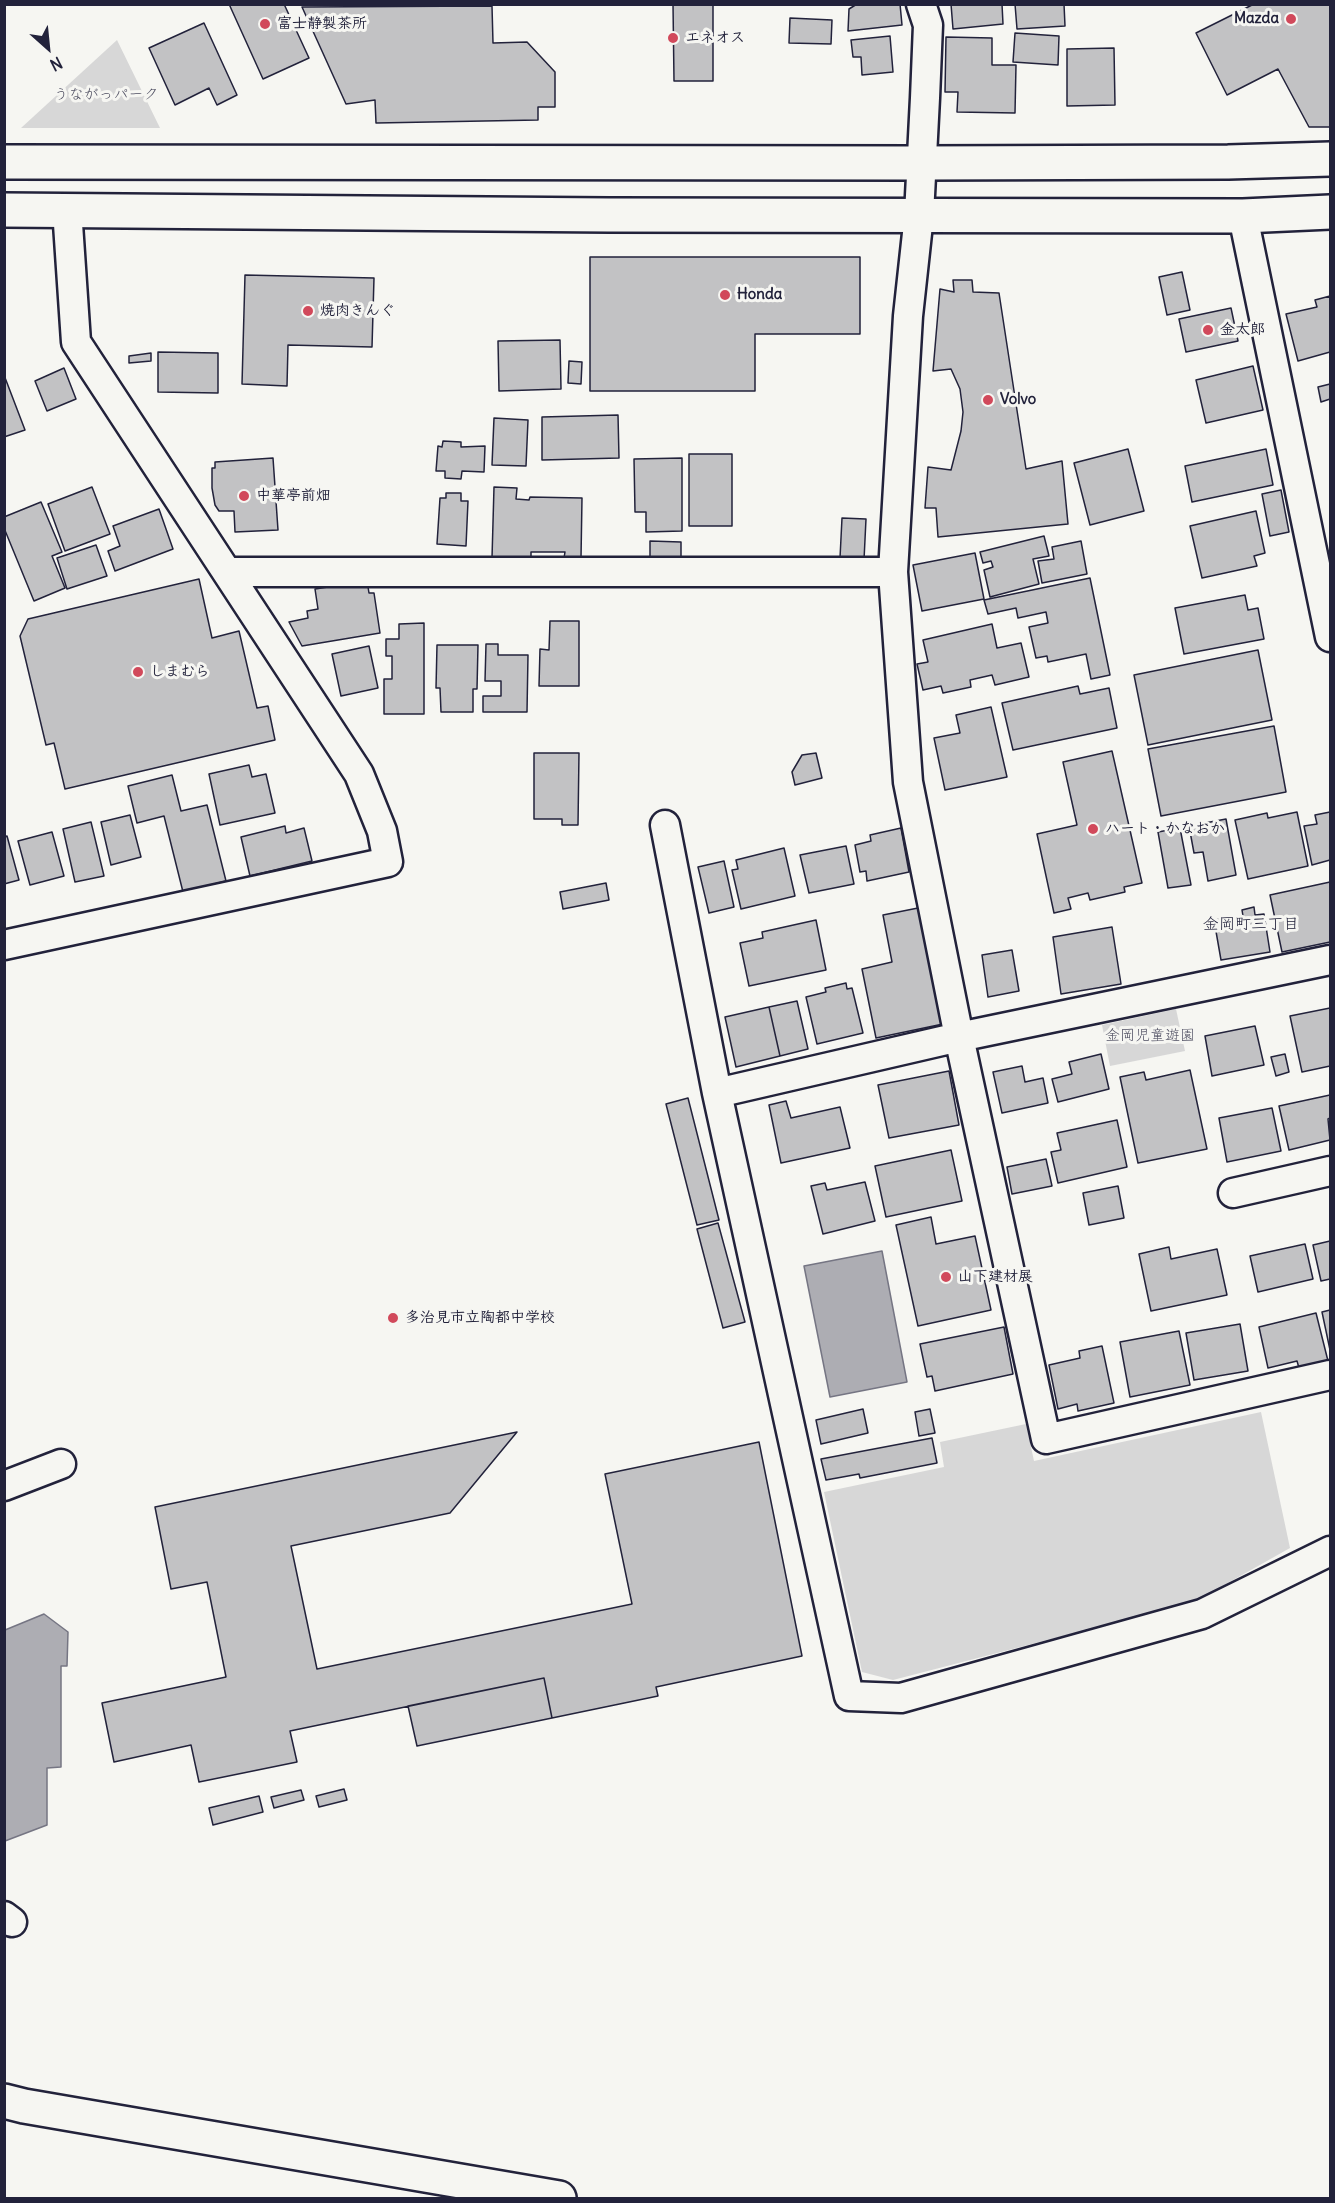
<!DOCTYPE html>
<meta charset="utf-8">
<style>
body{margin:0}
#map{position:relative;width:1335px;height:2203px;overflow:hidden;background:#f6f6f2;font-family:Delius,sans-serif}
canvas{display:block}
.frame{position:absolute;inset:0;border:6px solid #22223b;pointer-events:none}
.north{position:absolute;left:18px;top:18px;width:60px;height:60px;-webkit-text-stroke:4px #f6f6f2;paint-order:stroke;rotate:153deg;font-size:16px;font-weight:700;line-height:24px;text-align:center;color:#22223b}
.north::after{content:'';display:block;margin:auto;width:21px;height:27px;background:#22223b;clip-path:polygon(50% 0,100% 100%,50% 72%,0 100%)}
</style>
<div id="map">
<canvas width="1335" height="2203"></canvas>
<div class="frame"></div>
<div class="north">N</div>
</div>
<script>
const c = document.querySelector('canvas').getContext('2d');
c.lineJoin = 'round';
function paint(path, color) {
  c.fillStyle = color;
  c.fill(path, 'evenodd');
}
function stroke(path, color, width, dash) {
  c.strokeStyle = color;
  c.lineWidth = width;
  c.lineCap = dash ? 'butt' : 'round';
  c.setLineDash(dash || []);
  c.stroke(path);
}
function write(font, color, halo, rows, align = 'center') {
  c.font = font + ' Delius,"Klee One",sans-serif';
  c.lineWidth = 6;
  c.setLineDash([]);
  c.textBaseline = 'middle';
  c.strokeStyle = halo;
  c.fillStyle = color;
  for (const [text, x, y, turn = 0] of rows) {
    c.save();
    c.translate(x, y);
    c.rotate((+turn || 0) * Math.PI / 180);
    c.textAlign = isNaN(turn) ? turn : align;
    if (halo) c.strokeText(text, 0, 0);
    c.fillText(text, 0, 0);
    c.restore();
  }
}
paint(new Path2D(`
 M 117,40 L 160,128 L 21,128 Z
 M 1176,1009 L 1185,1051 L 1110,1066 L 1102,1025 Z
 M 1261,1412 L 1290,1548 L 1194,1602 L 893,1680 L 862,1672 L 824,1492 L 944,1467 L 940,1442 L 1026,1424 L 1034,1461 Z`), '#d7d7d7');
const water = new Path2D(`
 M 882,1251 L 907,1382 L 830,1397 L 804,1266 Z
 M 44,1614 L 68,1632 L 67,1666 L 61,1666 L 61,1767 L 47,1768 L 47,1825 L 5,1841 L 5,1630 Z`);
paint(water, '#adadb3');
stroke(water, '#757583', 1.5);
const building = new Path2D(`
 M 229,4 L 284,4 L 309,58 L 263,79 Z
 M 673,4 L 713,4 L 713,81 L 674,81 Z
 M 857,4 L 900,4 L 902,25 L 848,31 L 849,9 Z
 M 951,4 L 1002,4 L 1003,24 L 953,29 Z
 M 1015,4 L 1064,4 L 1065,26 L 1017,29 Z
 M 1254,4 L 1330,4 L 1330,127 L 1309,127 L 1278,69 L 1227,95 L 1196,33 Z
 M 492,6 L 493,43 L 527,42 L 555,72 L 555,107 L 538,107 L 538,120 L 376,123 L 375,100 L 346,104 L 302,7 Z
 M 790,18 L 832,20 L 831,44 L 789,43 Z
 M 204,23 L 237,95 L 217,105 L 209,88 L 175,105 L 149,48 Z
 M 1015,33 L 1059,36 L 1058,65 L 1013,62 Z
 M 890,36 L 893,72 L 862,75 L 861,57 L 853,57 L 851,40 Z
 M 946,37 L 992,38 L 992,65 L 1016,65 L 1015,113 L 957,112 L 958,92 L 945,92 Z
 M 1114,48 L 1115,105 L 1067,106 L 1067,49 Z
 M 590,257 L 860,257 L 860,334 L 755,334 L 755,391 L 590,391 Z
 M 1182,272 L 1190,310 L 1167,315 L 1159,277 Z
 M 245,275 L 374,278 L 372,347 L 288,345 L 287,386 L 242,384 Z
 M 953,280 L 972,280 L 973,292 L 999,293 L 1026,469 L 1062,461 L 1068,524 L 938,537 L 936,508 L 925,508 L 928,467 L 951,470 L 961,431 L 963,412 L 960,389 L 951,369 L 933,371 L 940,289 L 954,292 Z
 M 1330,296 L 1330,352 L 1298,361 L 1286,314 L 1317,307 L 1315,300 Z
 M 1231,308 L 1238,341 L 1186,352 L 1179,319 Z
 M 560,340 L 561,389 L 499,391 L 498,341 Z
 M 158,352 L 218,353 L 218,393 L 158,392 Z
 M 151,353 L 151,361 L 129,363 L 129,356 Z
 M 569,361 L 582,362 L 581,384 L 568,383 Z
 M 1253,366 L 1263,410 L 1206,423 L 1196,380 Z
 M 64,368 L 76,399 L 47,411 L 35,381 Z
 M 4,375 L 25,430 L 4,437 Z
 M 1330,384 L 1330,399 L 1321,402 L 1318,387 Z
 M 618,415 L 619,458 L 542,460 L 542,417 Z
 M 494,418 L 528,420 L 526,466 L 492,465 Z
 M 443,441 L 461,442 L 461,447 L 485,446 L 484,472 L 462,471 L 461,479 L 445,478 L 445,471 L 436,471 L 438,446 L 442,447 Z
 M 1128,449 L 1144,511 L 1090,525 L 1074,463 Z
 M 1266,449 L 1273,485 L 1192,502 L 1185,466 Z
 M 689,454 L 732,454 L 732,526 L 689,526 Z
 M 273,458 L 278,530 L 235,532 L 234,511 L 219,511 L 215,505 L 212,488 L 212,468 L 215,468 L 215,462 Z
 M 682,458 L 682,531 L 646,532 L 646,512 L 635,512 L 634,459 Z
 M 92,487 L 110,534 L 65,551 L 48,504 Z
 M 494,487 L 517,488 L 516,499 L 529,500 L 530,497 L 582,498 L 581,558 L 564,558 L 565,552 L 531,552 L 531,559 L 492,558 Z
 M 1281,490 L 1289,532 L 1270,536 L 1262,494 Z
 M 446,493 L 461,493 L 461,501 L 468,501 L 466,546 L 437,544 L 440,498 L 446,498 Z
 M 41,502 L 62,552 L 52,556 L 65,588 L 34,601 L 4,528 L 4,517 Z
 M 159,509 L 173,549 L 115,571 L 108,551 L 120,546 L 113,526 Z
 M 1256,511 L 1265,553 L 1254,556 L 1257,566 L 1202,578 L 1190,526 Z
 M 842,518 L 866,519 L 864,560 L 840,558 Z
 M 1044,536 L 1049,556 L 1033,559 L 1039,584 L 990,597 L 984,570 L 993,567 L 991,561 L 983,563 L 980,552 Z
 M 650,541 L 681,542 L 681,560 L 650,560 Z
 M 1081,541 L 1087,574 L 1042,583 L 1038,561 L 1054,559 L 1052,547 Z
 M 96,545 L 107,576 L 67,589 L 57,558 Z
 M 975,553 L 984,599 L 922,611 L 913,565 Z
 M 1090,578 L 1110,675 L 1091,679 L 1086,654 L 1048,662 L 1047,656 L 1036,658 L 1029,627 L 1048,623 L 1046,612 L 1018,618 L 1016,608 L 988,614 L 984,600 Z
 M 199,579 L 212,638 L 239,631 L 257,708 L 268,706 L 275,740 L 65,789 L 54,743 L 46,745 L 20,636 L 28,619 Z
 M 367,581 L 369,593 L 374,593 L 380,633 L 302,646 L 289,622 L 308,618 L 307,611 L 318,609 L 315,589 Z
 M 1245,595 L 1248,610 L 1258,608 L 1264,639 L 1184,654 L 1175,608 Z
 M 550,621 L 579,621 L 579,686 L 539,686 L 540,649 L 549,650 Z
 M 424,623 L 424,714 L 384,714 L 384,679 L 392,679 L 392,656 L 386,656 L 386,639 L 399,639 L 399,624 Z
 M 992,624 L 997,648 L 1021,643 L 1029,677 L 995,685 L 992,675 L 970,680 L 971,687 L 943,693 L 941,686 L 923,690 L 917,664 L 928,662 L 923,640 Z
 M 486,644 L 498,644 L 498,655 L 528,655 L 527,712 L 483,712 L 483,696 L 501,696 L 501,681 L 485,681 Z
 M 437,645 L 478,645 L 477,689 L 473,689 L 473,712 L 441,712 L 440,688 L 436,688 Z
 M 369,646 L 378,688 L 341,696 L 332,654 Z
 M 1258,650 L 1272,720 L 1148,745 L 1134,675 Z
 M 1078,686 L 1080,694 L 1109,688 L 1117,728 L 1013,750 L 1002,703 Z
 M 991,707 L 1007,777 L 945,790 L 934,738 L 960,733 L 956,715 Z
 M 1274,726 L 1286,792 L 1161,816 L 1148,749 Z
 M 1112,751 L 1142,883 L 1124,887 L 1125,892 L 1090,900 L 1088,893 L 1068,898 L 1071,909 L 1054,913 L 1037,834 L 1077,825 L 1063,762 Z
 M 534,753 L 579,753 L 578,825 L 562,825 L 562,819 L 534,819 Z
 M 816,753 L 822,778 L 795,785 L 792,772 L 802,755 Z
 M 249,765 L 252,777 L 266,774 L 275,813 L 220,825 L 209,774 Z
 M 172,775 L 181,811 L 207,805 L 226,881 L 183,892 L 164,816 L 137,823 L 128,786 Z
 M 1297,812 L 1308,866 L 1248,879 L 1235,820 L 1267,813 L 1268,818 Z
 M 1330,812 L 1330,860 L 1312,865 L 1304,826 L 1317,824 L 1315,815 Z
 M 130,815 L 141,857 L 111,865 L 101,822 Z
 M 1226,819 L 1236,875 L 1208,881 L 1203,852 L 1194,853 L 1189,826 Z
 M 91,822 L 104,876 L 75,882 L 63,829 Z
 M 285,826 L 286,833 L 304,828 L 312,861 L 250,876 L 241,837 Z
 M 901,828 L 909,872 L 867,881 L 866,871 L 860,872 L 855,845 L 871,841 L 870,835 Z
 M 1180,828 L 1191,885 L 1168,888 L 1158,832 Z
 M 52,832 L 64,876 L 30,885 L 18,841 Z
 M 7,836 L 19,880 L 4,884 L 4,837 Z
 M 846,846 L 854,884 L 809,893 L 800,855 Z
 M 784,848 L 795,896 L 741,909 L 732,870 L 738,869 L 736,860 Z
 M 724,861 L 734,907 L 709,913 L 698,867 Z
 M 1330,882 L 1330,942 L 1282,952 L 1270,895 Z
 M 606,883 L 609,900 L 563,909 L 560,892 Z
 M 1254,907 L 1255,915 L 1264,914 L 1270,952 L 1221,960 L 1214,920 L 1243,916 L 1242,910 Z
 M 918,908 L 943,1024 L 876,1038 L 862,969 L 892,962 L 883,915 Z
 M 816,920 L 826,970 L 749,986 L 740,943 L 763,938 L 762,932 Z
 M 1112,927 L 1121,984 L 1061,994 L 1053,937 Z
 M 1012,950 L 1019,991 L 988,997 L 982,955 Z
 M 846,983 L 847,989 L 852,988 L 863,1033 L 817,1044 L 806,997 L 826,992 L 825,988 Z
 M 797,1001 L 808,1049 L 780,1056 L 769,1007 Z
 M 769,1007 L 780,1056 L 736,1067 L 725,1017 Z
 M 1330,1008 L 1330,1066 L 1302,1072 L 1290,1016 Z
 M 1255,1026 L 1264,1065 L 1212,1076 L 1205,1036 Z
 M 1101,1054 L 1109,1089 L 1058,1102 L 1052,1079 L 1072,1074 L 1069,1062 Z
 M 1285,1054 L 1289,1072 L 1276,1076 L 1271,1057 Z
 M 1022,1066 L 1025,1082 L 1043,1078 L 1048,1103 L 1002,1113 L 993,1072 Z
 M 1190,1070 L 1207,1149 L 1138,1163 L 1120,1077 L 1144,1072 L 1146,1080 Z
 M 949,1071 L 959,1125 L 889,1138 L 878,1085 Z
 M 1330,1095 L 1330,1118 L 1328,1119 L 1330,1140 L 1289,1150 L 1279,1106 Z
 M 688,1098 L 719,1220 L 697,1225 L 666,1104 Z
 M 786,1101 L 791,1118 L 840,1107 L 850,1148 L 781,1163 L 769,1105 Z
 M 1272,1108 L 1281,1151 L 1227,1162 L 1219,1118 Z
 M 1117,1120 L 1127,1167 L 1058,1183 L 1051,1152 L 1061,1150 L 1057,1133 Z
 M 951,1150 L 962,1201 L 886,1217 L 875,1166 Z
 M 1046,1159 L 1052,1186 L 1012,1194 L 1007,1167 Z
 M 865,1182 L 875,1221 L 823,1234 L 811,1186 L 825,1183 L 827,1190 Z
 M 1118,1186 L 1124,1218 L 1089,1225 L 1083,1193 Z
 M 931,1217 L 936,1244 L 975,1236 L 991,1310 L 918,1326 L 896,1225 Z
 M 718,1223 L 745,1322 L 723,1328 L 697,1229 Z
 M 1330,1241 L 1330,1279 L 1321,1281 L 1313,1245 Z
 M 1305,1244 L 1313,1279 L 1258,1292 L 1250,1256 Z
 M 1169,1247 L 1171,1259 L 1217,1249 L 1227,1295 L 1151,1311 L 1139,1254 Z
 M 1330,1310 L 1330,1350 L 1322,1312 Z
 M 1316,1313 L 1328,1361 L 1299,1368 L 1297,1361 L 1268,1368 L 1259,1327 Z
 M 1240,1324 L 1248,1371 L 1194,1380 L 1186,1333 Z
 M 1004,1327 L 1013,1374 L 935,1391 L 932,1376 L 927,1377 L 920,1344 Z
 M 1179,1331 L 1190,1385 L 1130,1397 L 1120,1342 Z
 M 1102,1346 L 1114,1403 L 1078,1411 L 1077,1404 L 1058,1409 L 1049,1365 L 1080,1358 L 1079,1351 Z
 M 863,1409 L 868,1433 L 821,1444 L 816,1420 Z
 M 930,1409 L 935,1433 L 919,1436 L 915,1412 Z
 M 517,1432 L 450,1513 L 291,1546 L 317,1669 L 632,1604 L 605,1474 L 759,1442 L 802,1656 L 656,1687 L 658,1696 L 552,1718 L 544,1678 L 290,1731 L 297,1762 L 199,1782 L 191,1745 L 114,1762 L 102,1703 L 226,1677 L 207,1582 L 171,1589 L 155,1507 Z
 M 932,1438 L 937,1463 L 860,1478 L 859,1474 L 826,1480 L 821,1459 Z
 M 544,1678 L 552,1718 L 417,1746 L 408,1706 Z
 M 344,1789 L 347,1800 L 319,1807 L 316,1796 Z
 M 301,1790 L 304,1800 L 274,1808 L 271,1797 Z
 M 259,1796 L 263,1812 L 213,1825 L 209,1808 Z`);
paint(building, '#c2c2c4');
stroke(building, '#22223b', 1.5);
const minor = new Path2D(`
 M 921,4 L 928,25 L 925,98 L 919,215 L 908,316 L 893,572 L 908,782 L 959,1037 L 1046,1439 L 1330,1375
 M 1243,216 L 1330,637
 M 228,572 L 893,572
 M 665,825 L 717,1093 L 849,1696 L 901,1698 L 1202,1614 L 1330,1551
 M 4,945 L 388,862 L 382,831 L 359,774 L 76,342 L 67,209
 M 717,1093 L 959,1037 L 1330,960
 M 1233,1193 L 1330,1171
 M 4,1486 L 61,1464
 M 4,1916 L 12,1922`);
const tertiary = new Path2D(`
 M 4,162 L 921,163 L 1228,162 L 1330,159
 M 4,210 L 609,215 L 1243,216 L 1330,212
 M 4,2101 L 24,2106 L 559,2198`);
stroke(minor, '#22223b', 33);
stroke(tertiary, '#22223b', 38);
stroke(minor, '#f6f6f2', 28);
stroke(tertiary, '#f6f6f2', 33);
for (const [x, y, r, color] of [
 [1291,19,6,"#d1495b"],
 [265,24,6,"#d1495b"],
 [673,38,6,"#d1495b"],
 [725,295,6,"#d1495b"],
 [308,311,6,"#d1495b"],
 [1208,330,6,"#d1495b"],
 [988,400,6,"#d1495b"],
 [244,496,6,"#d1495b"],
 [138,672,6,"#d1495b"],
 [1093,829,6,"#d1495b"],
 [946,1277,6,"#d1495b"],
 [393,1318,6,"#d1495b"]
]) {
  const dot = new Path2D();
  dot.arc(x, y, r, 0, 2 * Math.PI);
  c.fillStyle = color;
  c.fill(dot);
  stroke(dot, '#f6f6f2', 2);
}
write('bold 15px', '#22223b', '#f6f6f2', [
 ["Mazda",1279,19,"right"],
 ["富士静製茶所",277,24],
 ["エネオス",685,38],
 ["Honda",737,295],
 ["焼肉きんぐ",320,311],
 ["金太郎",1220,330],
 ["Volvo",1000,400],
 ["中華亭前畑",256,496],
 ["しまむら",150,672],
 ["ハート・かなおか",1105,829],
 ["山下建材展",958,1277],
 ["多治見市立陶都中学校",405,1318]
], 'left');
write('15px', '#4f4f62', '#f6f6f2', [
 ["うながっパーク",106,95],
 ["金岡児童遊園",1150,1036]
]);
write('16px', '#22223b', '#f6f6f2', [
 ["金岡町三丁目",1251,924]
]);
</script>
